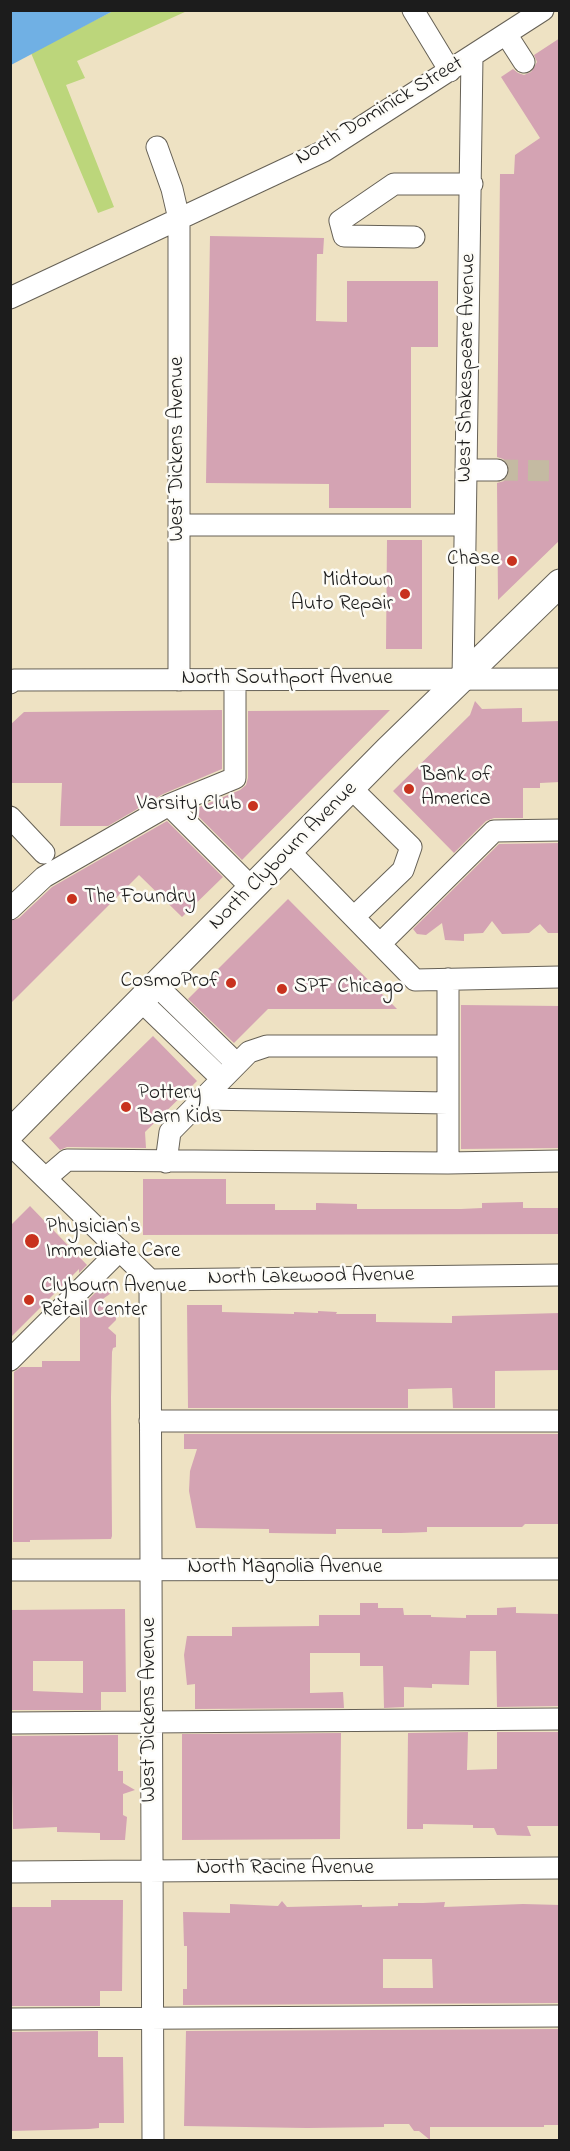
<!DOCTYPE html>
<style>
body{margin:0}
#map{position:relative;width:570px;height:2151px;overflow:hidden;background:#eee2c3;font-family:"Indie Flower",sans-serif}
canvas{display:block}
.frame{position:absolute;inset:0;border:12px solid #1c1c1c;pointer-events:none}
</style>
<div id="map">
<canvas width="570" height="2151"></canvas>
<div class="frame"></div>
</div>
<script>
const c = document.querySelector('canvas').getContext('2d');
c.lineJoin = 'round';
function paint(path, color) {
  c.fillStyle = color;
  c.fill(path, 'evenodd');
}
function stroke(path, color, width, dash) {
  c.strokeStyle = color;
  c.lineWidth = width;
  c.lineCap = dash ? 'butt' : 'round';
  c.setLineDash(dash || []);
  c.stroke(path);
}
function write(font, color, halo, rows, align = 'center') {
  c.font = font + ' "Indie Flower",sans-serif';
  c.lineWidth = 5;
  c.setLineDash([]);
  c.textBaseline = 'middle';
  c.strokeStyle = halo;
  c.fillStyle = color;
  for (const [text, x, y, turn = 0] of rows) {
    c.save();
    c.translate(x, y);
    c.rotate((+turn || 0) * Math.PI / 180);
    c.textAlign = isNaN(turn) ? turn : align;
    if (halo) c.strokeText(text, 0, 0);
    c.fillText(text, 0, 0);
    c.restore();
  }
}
paint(new Path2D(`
 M 113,11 L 187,11 L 77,61 L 85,78 L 66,85 L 114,207 L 98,213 L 31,53 Z`), '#bcd67b');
paint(new Path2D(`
 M 10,11 L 11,10 L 113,11 L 11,65 Z`), '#70b0e4');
paint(new Path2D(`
 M 560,38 L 560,540 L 498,600 L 497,483 L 504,481 L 510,471 L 508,463 L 503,459 L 497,457 L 500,174 L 514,174 L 515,155 L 540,138 L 501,77 L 513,69 L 518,73 L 524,75 L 531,72 L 537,62 L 534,55 Z
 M 210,236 L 324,238 L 323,254 L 317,254 L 316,321 L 347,322 L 347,281 L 438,281 L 438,347 L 411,347 L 411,508 L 329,508 L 329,484 L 206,483 Z
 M 387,540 L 422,540 L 422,649 L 386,649 Z
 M 475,701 L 482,709 L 522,708 L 522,722 L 560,721 L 560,782 L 540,783 L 540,788 L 523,788 L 523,818 L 494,818 L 486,821 L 454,853 L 393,791 L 470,715 Z
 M 222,710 L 222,769 L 163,794 L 108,826 L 60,826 L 62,783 L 10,783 L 10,725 L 24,712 Z
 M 390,710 L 242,860 L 192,810 L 240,790 L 246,785 L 248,778 L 248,711 Z
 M 167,821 L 223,877 L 182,917 L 139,875 L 10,1004 L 10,921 L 19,918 L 52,887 Z
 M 560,843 L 560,933 L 548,933 L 540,924 L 529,933 L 502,934 L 492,921 L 483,933 L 464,934 L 464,941 L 445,940 L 442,923 L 426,935 L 417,934 L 413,929 L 499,844 Z
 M 288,899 L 397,1009 L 268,1009 L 234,1043 L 188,999 Z
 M 461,1005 L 560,1006 L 560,1148 L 461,1149 Z
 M 153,1036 L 197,1081 L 145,1132 L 146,1148 L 67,1147 L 60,1150 L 49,1138 Z
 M 143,1179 L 226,1179 L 226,1204 L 275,1204 L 275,1210 L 316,1210 L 316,1203 L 357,1204 L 357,1209 L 461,1209 L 482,1208 L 482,1203 L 523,1202 L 523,1208 L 560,1208 L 560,1234 L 143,1235 Z
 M 30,1206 L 87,1265 L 79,1273 L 79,1269 L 10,1338 L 10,1226 Z
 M 105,1283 L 114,1291 L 100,1301 L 116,1309 L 116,1320 L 108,1328 L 116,1335 L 116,1347 L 113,1348 L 112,1352 L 111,1397 L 112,1536 L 111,1539 L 30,1540 L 30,1542 L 13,1542 L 14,1372 L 21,1367 L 42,1367 L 42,1361 L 80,1361 L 80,1308 Z
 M 187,1305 L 222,1305 L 222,1312 L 294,1314 L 294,1312 L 318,1313 L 318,1311 L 337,1312 L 336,1314 L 376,1314 L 376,1322 L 452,1323 L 452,1316 L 560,1313 L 560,1370 L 495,1371 L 495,1408 L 453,1408 L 452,1388 L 408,1389 L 408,1408 L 188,1408 Z
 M 184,1434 L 560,1434 L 560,1524 L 525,1524 L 522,1527 L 427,1527 L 427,1532 L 401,1533 L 382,1533 L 382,1529 L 336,1529 L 336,1534 L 269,1533 L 269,1529 L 196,1528 L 189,1491 L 190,1471 L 197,1449 L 184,1449 Z
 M 360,1603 L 378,1603 L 378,1608 L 403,1608 L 404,1615 L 431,1615 L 431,1617 L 466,1618 L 466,1615 L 497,1615 L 497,1608 L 516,1607 L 516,1613 L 560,1614 L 560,1706 L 497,1707 L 496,1651 L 470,1651 L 469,1685 L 432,1684 L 432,1688 L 404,1687 L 404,1707 L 384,1708 L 383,1666 L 360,1666 L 360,1653 L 310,1653 L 310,1693 L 343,1692 L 344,1708 L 195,1709 L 195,1684 L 187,1685 L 184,1655 L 187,1636 L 232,1636 L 232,1627 L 319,1626 L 319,1615 L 360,1615 Z
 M 125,1609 L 126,1692 L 101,1692 L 101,1710 L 10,1710 L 10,1610 ZM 33,1661 L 83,1661 L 83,1693 L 33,1691 Z
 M 468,1732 L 467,1770 L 497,1769 L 497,1732 L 560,1732 L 560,1826 L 527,1826 L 531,1836 L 497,1835 L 494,1828 L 473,1828 L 473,1825 L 423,1824 L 423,1829 L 407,1829 L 408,1733 Z
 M 341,1733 L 340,1839 L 182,1840 L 182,1734 Z
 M 118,1735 L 118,1771 L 123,1771 L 123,1783 L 135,1790 L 123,1794 L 123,1815 L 127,1817 L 125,1840 L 100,1840 L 100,1833 L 57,1832 L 57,1827 L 13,1829 L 11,1736 Z
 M 51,1900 L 123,1900 L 122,1991 L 100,1991 L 100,2006 L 10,2006 L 10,1907 L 51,1907 Z
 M 282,1901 L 287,1907 L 362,1905 L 362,1907 L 398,1906 L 398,1903 L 423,1903 L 445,1902 L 444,1907 L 523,1904 L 560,1905 L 560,2003 L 183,2005 L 183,1989 L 187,1989 L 187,1946 L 184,1946 L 183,1912 L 230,1913 L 230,1904 L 278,1906 ZM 383,1959 L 432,1959 L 433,1988 L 383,1988 Z
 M 560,2029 L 560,2125 L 544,2125 L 544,2127 L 430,2127 L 430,2140 L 419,2131 L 414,2131 L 409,2124 L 384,2124 L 384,2127 L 307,2128 L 184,2126 L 186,2031 Z
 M 98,2031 L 98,2057 L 123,2057 L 124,2123 L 99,2123 L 99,2128 L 89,2129 L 10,2131 L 10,2032 Z`), '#d4a3b3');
stroke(new Path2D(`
 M 497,470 L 560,471`), '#c4baa2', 21, [21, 10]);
const minor = new Path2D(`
 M 413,10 L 450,71
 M 506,34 L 524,62
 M 157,147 L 172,189 L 179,219 L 179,680
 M 414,237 L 344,236 L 340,221 L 394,184 L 472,184
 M 10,298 L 324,151 L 543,10
 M 466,470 L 497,470
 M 179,525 L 465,525
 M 463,680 L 472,56
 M 10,683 L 14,680 L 560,679
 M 351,788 L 411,847 L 403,870 L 354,917
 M 169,805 L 252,888
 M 10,817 L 44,853
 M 289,851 L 415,980 L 560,977
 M 10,909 L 44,877 L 169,805 L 235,778 L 235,680
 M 380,944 L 494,831 L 560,830
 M 156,985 L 237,1064
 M 141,1001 L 222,1079
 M 202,1099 L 448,1103
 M 10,1144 L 150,1280 L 560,1275
 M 166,1162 L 170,1132 L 249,1052 L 267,1046 L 448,1046
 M 448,1163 L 448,979
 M 46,1178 L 67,1160 L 448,1163 L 560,1161
 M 150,1280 L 153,2140
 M 10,1360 L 120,1250
 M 150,1421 L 560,1421
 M 10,1570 L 560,1569
 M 10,1723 L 560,1719
 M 10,1872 L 560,1868
 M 10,2019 L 560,2016`);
const major = new Path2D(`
 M 10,1133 L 388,750 L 560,583`);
stroke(minor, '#666156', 23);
stroke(major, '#666156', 29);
stroke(minor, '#fff', 21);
stroke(major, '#fff', 27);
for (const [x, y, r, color] of [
 [512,561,6,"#c8321e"],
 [405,594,6,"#c8321e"],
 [409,789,6,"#c8321e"],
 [253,806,6,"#c8321e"],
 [72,899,6,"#c8321e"],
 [231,983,6,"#c8321e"],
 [282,989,6,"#c8321e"],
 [126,1107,6,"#c8321e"],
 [32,1241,8,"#c8321e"],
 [29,1300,6,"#c8321e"]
]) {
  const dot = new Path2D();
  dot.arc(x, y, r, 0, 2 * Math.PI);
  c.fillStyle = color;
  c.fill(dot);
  stroke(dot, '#fdfcf7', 2);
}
write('21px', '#1c1c1c', '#fdfcf7', [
 ["North Dominick Street",380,112,-31],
 ["West Shakespeare Avenue",468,368,-89],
 ["West Dickens Avenue",179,449,-90],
 ["North Southport Avenue",287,680],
 ["North Clybourn Avenue",284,857,-45],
 ["North Lakewood Avenue",311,1278,-1],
 ["North Magnolia Avenue",285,1569],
 ["West Dickens Avenue",151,1710,-90],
 ["North Racine Avenue",285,1870]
]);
write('21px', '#1c1c1c', '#fdfcf7', [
 ["Chase",500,561,"right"],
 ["Midtown",393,582,"right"],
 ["Auto Repair",393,606,"right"],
 ["Bank of",421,777],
 ["America",421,801],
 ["Varsity Club",241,806,"right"],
 ["The Foundry",84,899],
 ["CosmoProf",219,983,"right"],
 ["SPF Chicago",294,989],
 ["Pottery",138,1095],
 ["Barn Kids",138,1119],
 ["Physician's",46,1229],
 ["Immediate Care",46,1253],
 ["Clybourn Avenue",41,1288],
 ["Retail Center",41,1312]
], 'left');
</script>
